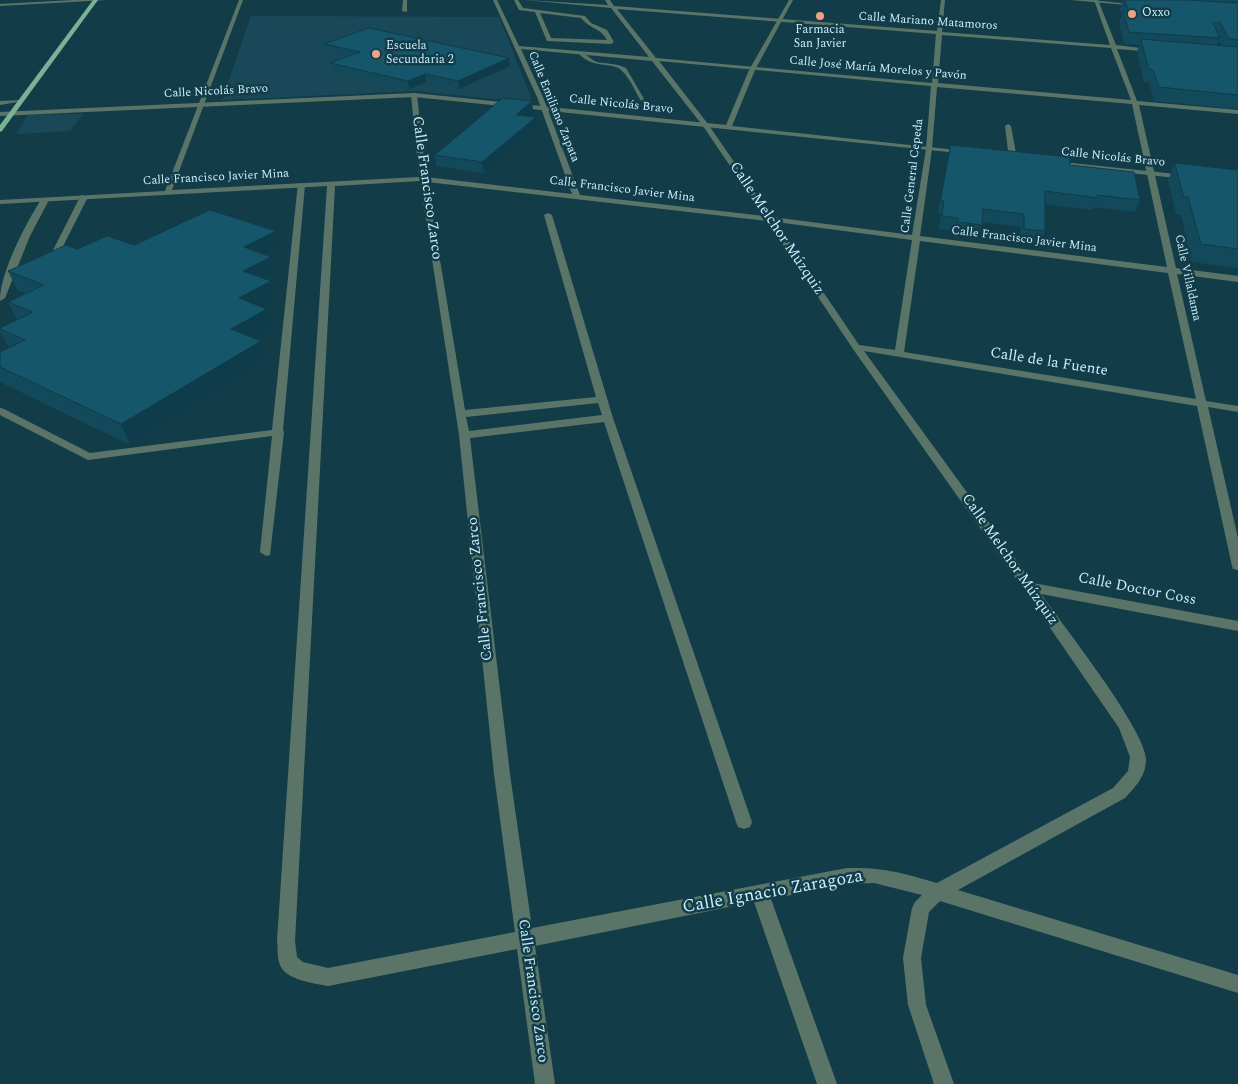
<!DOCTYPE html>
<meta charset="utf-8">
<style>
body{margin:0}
canvas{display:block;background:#133c49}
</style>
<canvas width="1238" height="1084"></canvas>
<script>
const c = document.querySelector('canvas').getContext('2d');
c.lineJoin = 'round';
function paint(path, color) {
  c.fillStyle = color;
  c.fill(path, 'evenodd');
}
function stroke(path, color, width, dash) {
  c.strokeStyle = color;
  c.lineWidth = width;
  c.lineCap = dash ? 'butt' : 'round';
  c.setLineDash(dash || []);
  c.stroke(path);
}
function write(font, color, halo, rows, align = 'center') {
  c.font = font + ' Spectral,serif';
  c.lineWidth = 5;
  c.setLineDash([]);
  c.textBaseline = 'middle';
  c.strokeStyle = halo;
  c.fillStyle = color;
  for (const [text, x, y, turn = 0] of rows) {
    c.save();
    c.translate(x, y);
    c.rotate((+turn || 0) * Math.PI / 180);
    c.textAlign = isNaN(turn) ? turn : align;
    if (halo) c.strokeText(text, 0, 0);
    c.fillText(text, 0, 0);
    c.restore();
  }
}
paint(new Path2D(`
 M 251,16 L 499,17 L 533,103 L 416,91 L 222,100 Z
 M 83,114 L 70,131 L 16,134 L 28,115 Z`), '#194958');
paint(new Path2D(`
 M 514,0 L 518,0 L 523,8 L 585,16 L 591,23 L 607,30 L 614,42 L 611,44 L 547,41 L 535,12 L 519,10 ZM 540,13 L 581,18 C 590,29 601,28 607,40 L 551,38 Z
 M 579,52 C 586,52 590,60 597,62 C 607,64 616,63 626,68 L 647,104 L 643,104 C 636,94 631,79 622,71 C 613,61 595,70 579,54 Z
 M 23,100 L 24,101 L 0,105 L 0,101 Z
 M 298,183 L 305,185 L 283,430 L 284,432 L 270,555 L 266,556 L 260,552 L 272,436 L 88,460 L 0,415 L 0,408 L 4,409 L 90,453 L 272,430 Z
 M 81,195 L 88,197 L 54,264 L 47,266 L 46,264 Z
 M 42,198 L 49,200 L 30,236 L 5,298 L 0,301 C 0,272 26,223 42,198 Z`), '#5a7567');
paint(new Path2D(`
 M 74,0 L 107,0 L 0,6 L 0,4 Z
 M 239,0 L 243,0 L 172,190 L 419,177 L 411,95 L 414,93 L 417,95 L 426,177 L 572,194 L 537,97 L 493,0 L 497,0 L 519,46 L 649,57 L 611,8 L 524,0 L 608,5 L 605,0 L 610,0 L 614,6 L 937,31 L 941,0 L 945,0 L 942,32 L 1110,45 L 1094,0 L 1098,0 L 1116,45 L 1157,50 L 1154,52 L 1117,49 L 1137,101 L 1238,110 L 1238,114 L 1139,105 L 1176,268 L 1238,276 L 1238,282 L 1177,274 L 1206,401 L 1238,406 L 1238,412 L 1208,407 L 1238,538 L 1238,570 L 1233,569 L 1232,566 L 1197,406 L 864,351 L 1033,583 L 1238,621 L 1238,631 L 1041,594 C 1062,624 1145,729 1146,759 C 1146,776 1136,786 1125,798 L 958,890 L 1238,975 L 1238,993 L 940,901 L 929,912 L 921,958 L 926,1005 L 954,1084 L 934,1084 L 908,1005 L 903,958 L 912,908 L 915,902 L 922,895 L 874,883 L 847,884 L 771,899 L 837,1084 L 817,1084 L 754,902 L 535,946 L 555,1084 L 535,1084 L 517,949 L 328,986 C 313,983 283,980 279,962 C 277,955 278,948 277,941 L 327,186 L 0,204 L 0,200 L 165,191 ZM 617,9 L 936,34 L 932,83 L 656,58 ZM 942,35 L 1111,48 L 1131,100 L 938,83 ZM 521,49 L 652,61 L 703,126 L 764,216 L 580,195 L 543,97 ZM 659,61 L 931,86 L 926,149 L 912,235 L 772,217 L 708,124 ZM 937,87 L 1132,104 L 1167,267 L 920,236 L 932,149 ZM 420,181 L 459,435 L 494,774 L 515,932 L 328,968 L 303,962 L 297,957 L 295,941 L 335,186 ZM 427,182 L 767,221 L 853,349 L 1024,590 L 1119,728 L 1130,757 L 1128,771 L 1113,788 L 937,883 C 903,873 883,867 847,868 L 532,928 L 510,774 L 470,438 L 604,422 L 736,822 L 738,827 L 744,829 L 750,827 L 752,822 L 613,418 L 552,215 L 548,213 L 544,215 L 596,397 L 465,410 ZM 776,222 L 912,240 L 895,350 L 859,345 ZM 920,241 L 1168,273 L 1196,399 L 904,352 ZM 598,403 L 602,415 L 469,431 L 466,417 Z
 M 403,0 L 407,0 L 407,12 L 402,11 Z
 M 1008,124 L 1011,126 L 1017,159 L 1013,161 L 1009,159 L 1005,126 Z`), '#5a7567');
paint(new Path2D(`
 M 789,0 L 793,0 L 755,70 L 732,126 L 966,151 L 970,153 L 968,154 L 414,97 L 0,116 L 0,112 L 414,93 L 726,125 L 749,70 Z
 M 1071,0 L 1092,0 L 1140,5 L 1138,6 Z
 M 1053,161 L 1185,175 L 1189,177 L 1185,179 L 1056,165 L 1053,165 Z`), '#5a7567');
paint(new Path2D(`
 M 93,0 L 98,0 L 2,131 L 0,132 L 0,125 Z`), '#7ab296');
paint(new Path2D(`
 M 1123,0 L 1238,0 L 1236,3 L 1238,3 L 1238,109 L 1154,101 L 1149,82 L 1144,82 L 1137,52 L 1139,45 L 1125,44 L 1119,24 L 1122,14 L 1120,9 ZM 1219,41 L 1221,45 L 1217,45 Z
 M 325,44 L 509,58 L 510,66 L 459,89 L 426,82 L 409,89 L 331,71 L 330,63 L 348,56 L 327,51 Z
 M 532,101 L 533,112 L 528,116 L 536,128 L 484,173 L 436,166 L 435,155 Z
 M 951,145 L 1070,165 L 1140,200 L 1135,212 L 1094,207 L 1093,210 L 1045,204 L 1045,231 L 1041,245 L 1020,242 L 1021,227 L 982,222 L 978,238 L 955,235 L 955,231 L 939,229 L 941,213 L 938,213 Z
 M 1175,163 L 1238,170 L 1238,268 L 1192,262 L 1181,215 L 1176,214 L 1168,180 Z
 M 276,231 L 281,249 L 268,256 L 271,257 L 276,275 L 267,280 L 271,281 L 276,300 L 263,307 L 273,328 L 255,338 L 267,360 L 130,445 L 0,382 L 0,352 L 9,348 L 0,331 L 0,328 L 17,320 L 8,302 L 26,293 L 17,290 L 8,271 L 77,249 L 134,245 Z`), '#134a5b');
paint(new Path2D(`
 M 509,58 L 510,66 L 459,89 L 458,81 Z
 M 425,74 L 426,82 L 409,89 L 408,81 Z
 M 532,101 L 533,112 L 517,126 L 516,115 Z
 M 536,117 L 536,128 L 484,173 L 482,162 Z
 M 276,231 L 281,249 L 249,266 L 244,247 Z
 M 271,257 L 276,275 L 249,290 L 243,271 Z
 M 271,281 L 276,300 L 245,317 L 239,298 Z
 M 267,309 L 273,328 L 238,349 L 231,329 Z
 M 261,341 L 267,360 L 130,445 L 121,424 Z`), '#0f3c4a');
const building = new Path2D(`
 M 1125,0 L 1188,0 L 1238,3 L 1238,40 L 1229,39 L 1220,22 L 1213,23 L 1220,38 L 1129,32 L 1123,12 L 1129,13 Z
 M 369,28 L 509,58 L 458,81 L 425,74 L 408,81 L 330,63 L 360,52 L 325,44 Z
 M 1141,39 L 1238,47 L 1238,95 L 1159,87 L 1153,70 L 1149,69 Z
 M 503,98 L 532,101 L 516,115 L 536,117 L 482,162 L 435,155 Z
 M 951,145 L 1070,157 L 1070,165 L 1134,172 L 1140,200 L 1097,195 L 1098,198 L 1045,191 L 1045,231 L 1024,229 L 1024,214 L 983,209 L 982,225 L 958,222 L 958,218 L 942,216 L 944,201 L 941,200 Z
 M 1175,163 L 1238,170 L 1238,249 L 1201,244 L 1188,197 L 1184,197 Z
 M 210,210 L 276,231 L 244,247 L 271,257 L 243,271 L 271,281 L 239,298 L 267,309 L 231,329 L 261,341 L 121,424 L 0,367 L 0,352 L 25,340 L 0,329 L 0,328 L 33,312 L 8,302 L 44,285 L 8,271 L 66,245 L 77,249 L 107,236 L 134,245 Z`);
paint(building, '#16566a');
stroke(building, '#0f3c4a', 1);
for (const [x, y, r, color] of [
 [1132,14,5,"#f2a07f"],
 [820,16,5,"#f2a07f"],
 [376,54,5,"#f2a07f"]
]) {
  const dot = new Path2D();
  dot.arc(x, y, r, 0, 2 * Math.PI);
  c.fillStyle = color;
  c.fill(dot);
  stroke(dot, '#133c49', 2);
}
write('12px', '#caeefc', '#133c49', [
 ["Oxxo",1142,14],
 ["Farmacia",820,31,"center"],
 ["San Javier",820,45,"center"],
 ["Escuela",386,47],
 ["Secundaria 2",386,61]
], 'left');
write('12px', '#caeefc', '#133c49', [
 ["Calle Mariano Matamoros",928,22,4],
 ["Calle José María Morelos y Pavón",878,69,5],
 ["Calle Nicolás Bravo",216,92,-3],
 ["Calle Nicolás Bravo",621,105,6],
 ["Calle Emiliano Zapata",553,107,68],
 ["Calle Nicolás Bravo",1113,158,6],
 ["Calle General Cepeda",913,176,-83],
 ["Calle Francisco Javier Mina",216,178,-3],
 ["Calle Francisco Javier Mina",622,190,7],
 ["Calle Francisco Javier Mina",1024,240,7],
 ["Calle Villaldama",1187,278,78]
]);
write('15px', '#caeefc', '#133c49', [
 ["Calle Francisco Zarco",426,188,82],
 ["Calle Melchor Múzquiz",776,229,56],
 ["Calle de la Fuente",1049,363,9],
 ["Calle Melchor Múzquiz",1009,560,55],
 ["Calle Francisco Zarco",481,589,-96],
 ["Calle Doctor Coss",1137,590,11],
 ["Calle Francisco Zarco",532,991,82]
]);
write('18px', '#caeefc', '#133c49', [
 ["Calle Ignacio Zaragoza",773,893,-10]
]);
</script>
